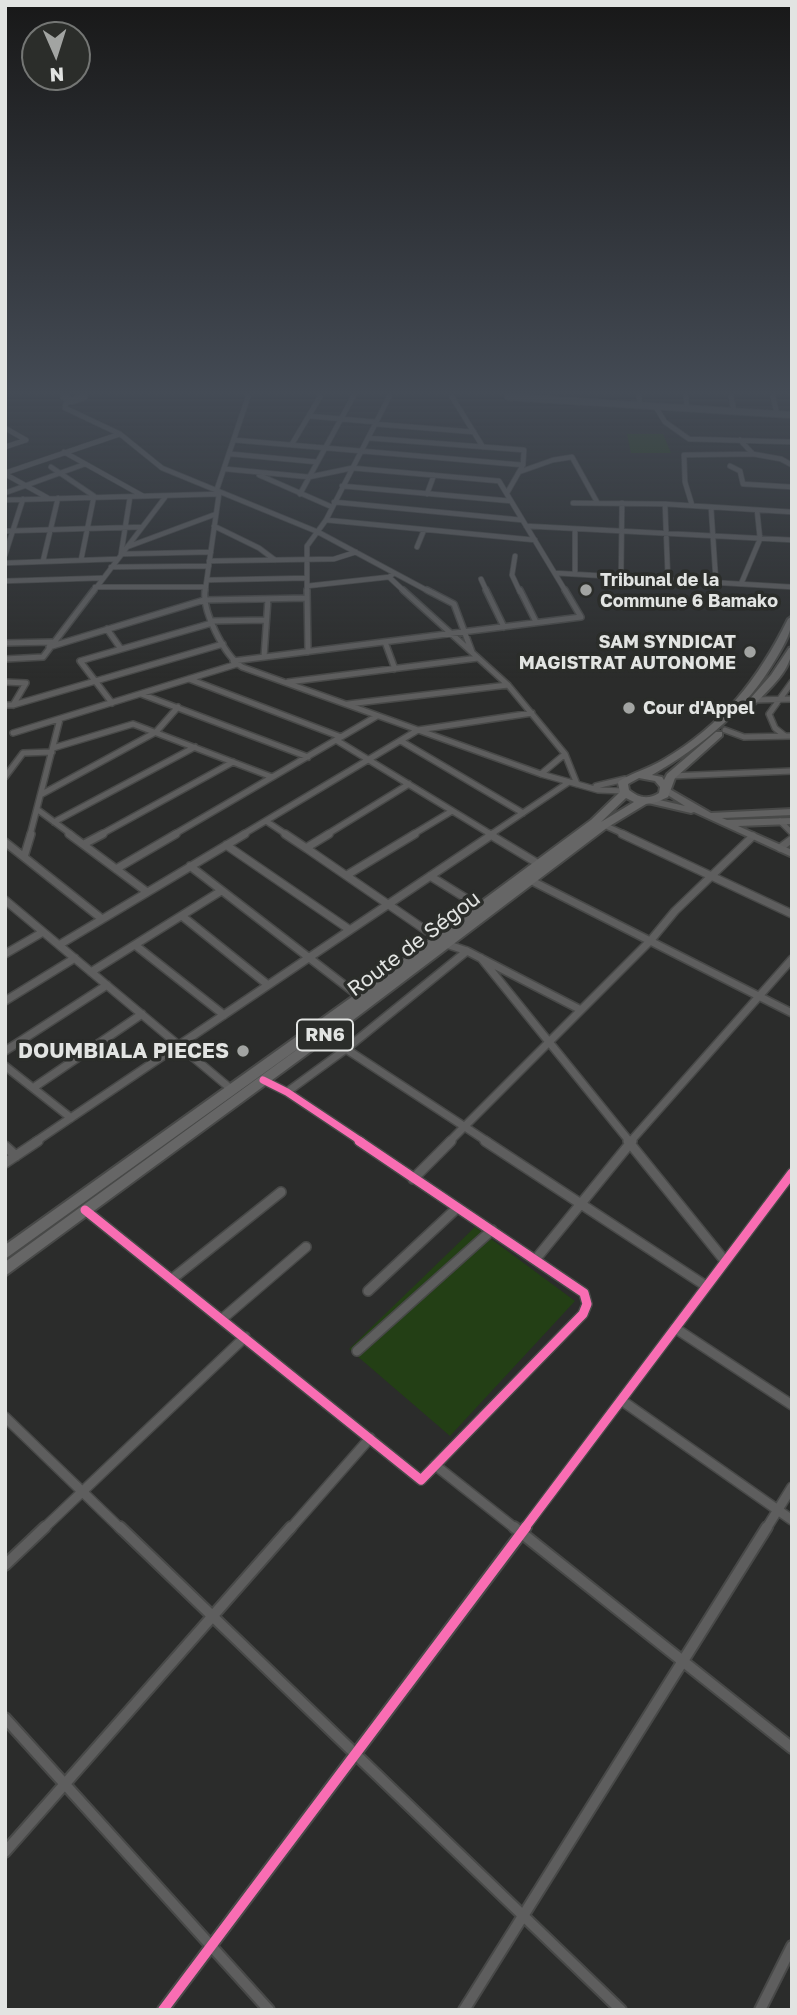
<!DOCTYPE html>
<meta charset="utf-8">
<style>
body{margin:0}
#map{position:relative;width:797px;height:2015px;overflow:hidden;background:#2b2c2b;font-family:"Golos Text",sans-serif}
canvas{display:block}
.frame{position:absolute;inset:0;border:7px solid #e2e4e2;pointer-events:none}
.north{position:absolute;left:21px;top:21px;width:70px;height:70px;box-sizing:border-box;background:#2b2d2a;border:2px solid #747674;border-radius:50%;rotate:177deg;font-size:19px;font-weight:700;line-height:28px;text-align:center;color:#e2e4e2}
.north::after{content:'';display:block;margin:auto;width:24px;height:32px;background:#a2a4a2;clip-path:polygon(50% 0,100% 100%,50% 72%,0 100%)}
</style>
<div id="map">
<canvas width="797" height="2015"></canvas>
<div class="frame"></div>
<div class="north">N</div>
</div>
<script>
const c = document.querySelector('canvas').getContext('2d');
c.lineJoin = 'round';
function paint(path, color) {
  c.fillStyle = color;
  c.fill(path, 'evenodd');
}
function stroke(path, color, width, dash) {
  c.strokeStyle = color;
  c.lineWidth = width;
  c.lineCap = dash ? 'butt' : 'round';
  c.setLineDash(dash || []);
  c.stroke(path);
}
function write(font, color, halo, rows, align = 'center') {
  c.font = font + ' "Golos Text",sans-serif';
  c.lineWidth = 7;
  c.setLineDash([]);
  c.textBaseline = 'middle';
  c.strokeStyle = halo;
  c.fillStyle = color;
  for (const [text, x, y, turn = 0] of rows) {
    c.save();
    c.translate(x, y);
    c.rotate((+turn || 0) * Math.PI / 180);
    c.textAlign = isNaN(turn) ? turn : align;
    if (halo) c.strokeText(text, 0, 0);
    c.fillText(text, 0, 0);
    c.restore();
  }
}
paint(new Path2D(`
 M 627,434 L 663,434 L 671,453 L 631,453 Z
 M 475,1227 L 575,1301 L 450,1436 L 349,1349 Z`), '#233f15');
const minorFar4 = new Path2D(`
 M 452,397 L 483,447
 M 639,397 L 640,405
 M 686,397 L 687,408
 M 731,397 L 734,411
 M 773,397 L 777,414
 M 72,401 L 66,403 L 65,408 L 120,434 L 162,468 L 318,532 L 430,592
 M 655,406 L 665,422 L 689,439 L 792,442
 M 309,416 L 375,422
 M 375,424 L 474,432
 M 5,428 L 26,440
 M 368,438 L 524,450 L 523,465 L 507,493
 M 234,440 L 523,465
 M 740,440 L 753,454 L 781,459 L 792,465
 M 292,444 L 320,397
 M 5,447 L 26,440
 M 64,452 L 143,496
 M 231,454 L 317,462
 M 730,466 L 740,471 L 743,484 L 792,487
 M 51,467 L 94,496 L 81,560
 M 226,469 L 309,477 L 352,468 L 499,481 L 566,592
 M 519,472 L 553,460 L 572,457 L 597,502
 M 5,473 L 120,434
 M 5,474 L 48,498
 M 259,475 L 332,507
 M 342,486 L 511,501
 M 5,493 L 85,464
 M 300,494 L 353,397
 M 427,494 L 434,475
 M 130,497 L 121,554 L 211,552
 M 5,500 L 219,494
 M 334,502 L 522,520
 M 573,503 L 665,504 L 792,512
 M 665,504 L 668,580
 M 692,505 L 685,482 L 684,455 L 753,454
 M 711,507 L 716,583
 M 326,520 L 535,540
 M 214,526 L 259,548 L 275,560
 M 526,526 L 792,540
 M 575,529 L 575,574
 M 5,531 L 142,527
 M 127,547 L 216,514
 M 417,547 L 424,530
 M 5,555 L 23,499
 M 515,556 L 512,575 L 520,592
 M 43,561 L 58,498
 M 209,561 L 334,559 L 356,552
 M 5,563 L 117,559
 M 111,567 L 209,566
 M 555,573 L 792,587
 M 389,577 L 405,592
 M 621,577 L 622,503
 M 481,579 L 487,592
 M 207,580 L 307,578
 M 5,581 L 102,578
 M 741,584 L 760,539 L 757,510
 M 307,586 L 389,577 L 393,574
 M 95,587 L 206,587
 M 93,592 L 166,496
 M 205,592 L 219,494 L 217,489 L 248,397
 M 307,592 L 307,546 L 326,520 L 389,397`);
const minorFar3 = new Path2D(`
 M 205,590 C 202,611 224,655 242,667 L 541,774 L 598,790 L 624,791
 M 307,590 L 308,652
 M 403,590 L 508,685 L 565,754 L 577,784
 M 427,590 L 454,604 L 472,652
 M 486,590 L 504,627
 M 520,590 L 536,622
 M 211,621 L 266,620
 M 107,629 L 121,649
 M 385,642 L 395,669
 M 5,643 L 52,642
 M 49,647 L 204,600 L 307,598
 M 264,657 L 268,599
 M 5,659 L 43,657 L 94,590
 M 233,661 L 581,617 L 565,590
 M 189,679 L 341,737
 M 5,682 L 26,683 L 13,705
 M 288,682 L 478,658
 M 141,694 L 308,757
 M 754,700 L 792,699
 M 112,703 L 80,661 L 212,623
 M 348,704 L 508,685
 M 5,705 L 13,705 L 223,644
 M 725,730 L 744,737 L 792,736
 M 13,733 L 237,664
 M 785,736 L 775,728 L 769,714 L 792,682
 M 336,740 L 492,835
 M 401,741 L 523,813
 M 53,748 L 133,724 L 272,777
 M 541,774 L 565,754
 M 671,776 L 792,771
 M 5,777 L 23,753 L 52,752
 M 596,786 L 625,779
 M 42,794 L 156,732 L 178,707
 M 38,810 L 72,835
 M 266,821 L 287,835
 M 780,821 L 792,833
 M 54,822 L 195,747
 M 604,825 L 626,835
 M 30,835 L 60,719
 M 100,835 L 233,762
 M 173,835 L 377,716
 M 242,835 L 418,730 L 532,713
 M 326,835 L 409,784
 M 412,835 L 452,811
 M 490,835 L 569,782`);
const minorFar2 = new Path2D(`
 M 69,834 L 147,892
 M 285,834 L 306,848
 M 329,834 L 306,848 L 437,938
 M 489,834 L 537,863
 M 622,834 L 792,914
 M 5,842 L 102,919
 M 84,844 L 103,834
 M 780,848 L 792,839
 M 24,857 L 31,834
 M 190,866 L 360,997
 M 116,869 L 176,834
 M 347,875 L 415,834
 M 430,876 L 480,907
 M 532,881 L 792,1013
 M 5,900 L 231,1089
 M 182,916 L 268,985
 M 350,930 L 493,834
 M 446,944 L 467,951 L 581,1010
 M 59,945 L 245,834
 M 135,945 L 224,1015
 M 5,954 L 43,932
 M 481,958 L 630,1142
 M 91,972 L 221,891
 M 5,1001 L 75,958
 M 324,1036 L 346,1049 L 467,951
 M 5,1051 L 107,985
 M 5,1066 L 71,1118
 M 263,1080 L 287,1092 L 362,1142
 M 33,1088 L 142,1014
 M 287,1092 L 346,1049 L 488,1142
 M 35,1142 L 350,930 L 226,845
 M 449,1142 L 651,940 L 675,911 L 753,836
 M 630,1142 L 792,959`);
const minorFar1 = new Path2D(`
 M 485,1141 L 706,1286
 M 628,1141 L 725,1261
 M 5,1146 L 16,1156
 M 5,1163 L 38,1141
 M 413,1179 L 451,1141
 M 85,1210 L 421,1480 L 583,1314 L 587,1304 L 584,1293 L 359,1141
 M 535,1260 L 632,1141
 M 172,1279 L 281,1192
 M 368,1291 L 457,1208
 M 222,1319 L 306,1247
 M 675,1328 L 792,1405
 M 357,1351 L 492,1230
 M 621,1400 L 792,1520
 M 5,1417 L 121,1529
 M 435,1465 L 516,1529
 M 43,1529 L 245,1337
 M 290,1529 L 370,1438
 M 524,1529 L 792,1173
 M 766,1529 L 792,1487`);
const minor = new Path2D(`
 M 120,1527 L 621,2010
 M 514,1527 L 792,1748
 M 5,1565 L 45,1527
 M 5,1718 L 269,2010
 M 5,1852 L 291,1527
 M 163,2010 L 526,1527
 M 464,2010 L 767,1527
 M 760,2010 L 792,1946`);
const tertiary = new Path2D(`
 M 64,397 L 72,401 L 84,397
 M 508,397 L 792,415`);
const secondary = new Path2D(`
 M 666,787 L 711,813 L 792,809 L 792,815 L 722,818 L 727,820 L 792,818 L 792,824 L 738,826 L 792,850 L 792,857 L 694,812 L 691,813 L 648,803 L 647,801 L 651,798 L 685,806 L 663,792 L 662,790 Z`);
const trunk = new Path2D(`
 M 792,616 C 792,632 785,643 777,657 C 747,709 704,745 652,775 L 662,777 L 664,780 L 667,774 L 716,732 L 722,732 L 722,736 L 675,778 L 668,797 L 657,802 L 646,804 L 608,827 L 328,1039 L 5,1276 L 5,1262 L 324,1030 L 5,1259 L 5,1245 L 356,994 L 591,820 L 620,792 L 618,783 L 619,781 C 634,772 648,769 663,760 C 722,725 758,680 788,619 ZM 639,778 L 655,781 L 660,787 L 659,793 C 648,800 639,798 629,790 L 628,784 ZM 626,798 L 634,802 L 601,822 Z
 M 792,647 C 792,670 770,688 755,704 L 749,704 L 749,700 L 771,675 L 789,648 Z`);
stroke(minorFar4, '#484948', 6);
stroke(minorFar3, '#484948', 8);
stroke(minorFar2, '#484948', 10);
stroke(minorFar1, '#484948', 12);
stroke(minor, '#484948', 14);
stroke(tertiary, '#484948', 8);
stroke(secondary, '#484948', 4);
stroke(trunk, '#484948', 4);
stroke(minorFar4, '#5e5e5e', 4.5);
stroke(minorFar3, '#5e5e5e', 5);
stroke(minorFar2, '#5e5e5e', 7);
stroke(minorFar1, '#5e5e5e', 9);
stroke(minor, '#5e5e5e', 10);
stroke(tertiary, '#5e5e5e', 6);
paint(secondary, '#616161');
paint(trunk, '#666');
stroke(new Path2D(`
 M 263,1080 L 287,1092 L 362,1142`), '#f96db3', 7);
stroke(new Path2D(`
 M 85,1210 L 421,1480 L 583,1314 L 587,1304 L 584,1293 L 359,1141
 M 524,1529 L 792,1173`), '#f96db3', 9);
stroke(new Path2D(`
 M 163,2010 L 526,1527`), '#f96db3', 10);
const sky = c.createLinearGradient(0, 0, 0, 679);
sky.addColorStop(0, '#181818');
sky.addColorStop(0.58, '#444b55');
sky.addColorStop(1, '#444b5500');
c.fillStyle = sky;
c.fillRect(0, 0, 797, 679);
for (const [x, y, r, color] of [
 [586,590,7,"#a2a4a2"],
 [750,652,7,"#a2a4a2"],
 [629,708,7,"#a2a4a2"],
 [243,1051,7,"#a2a4a2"]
]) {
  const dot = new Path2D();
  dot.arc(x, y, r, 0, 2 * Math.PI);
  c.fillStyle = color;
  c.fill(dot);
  stroke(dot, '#2b2d2a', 2.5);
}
write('bold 18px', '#e2e4e2', '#2b2d2a', [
 ["Tribunal de la",600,580],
 ["Commune 6 Bamako",600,601],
 ["SAM SYNDICAT",736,642,"right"],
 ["MAGISTRAT AUTONOME",736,663,"right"],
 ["Cour d'Appel",643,708]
], 'left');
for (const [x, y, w] of [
 [325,1035,56]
]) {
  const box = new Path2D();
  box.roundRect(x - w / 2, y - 15.5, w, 31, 5);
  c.fillStyle = '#2b2d2a';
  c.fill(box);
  stroke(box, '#e2e4e2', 2);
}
write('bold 19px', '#e2e4e2', null, [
 ["RN6",325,1035]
]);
write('21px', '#e2e4e2', '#2b2d2a', [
 ["Route de Ségou",414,944,-37]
]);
write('bold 21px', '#e2e4e2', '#2b2d2a', [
 ["DOUMBIALA PIECES",229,1051]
], 'right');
</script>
